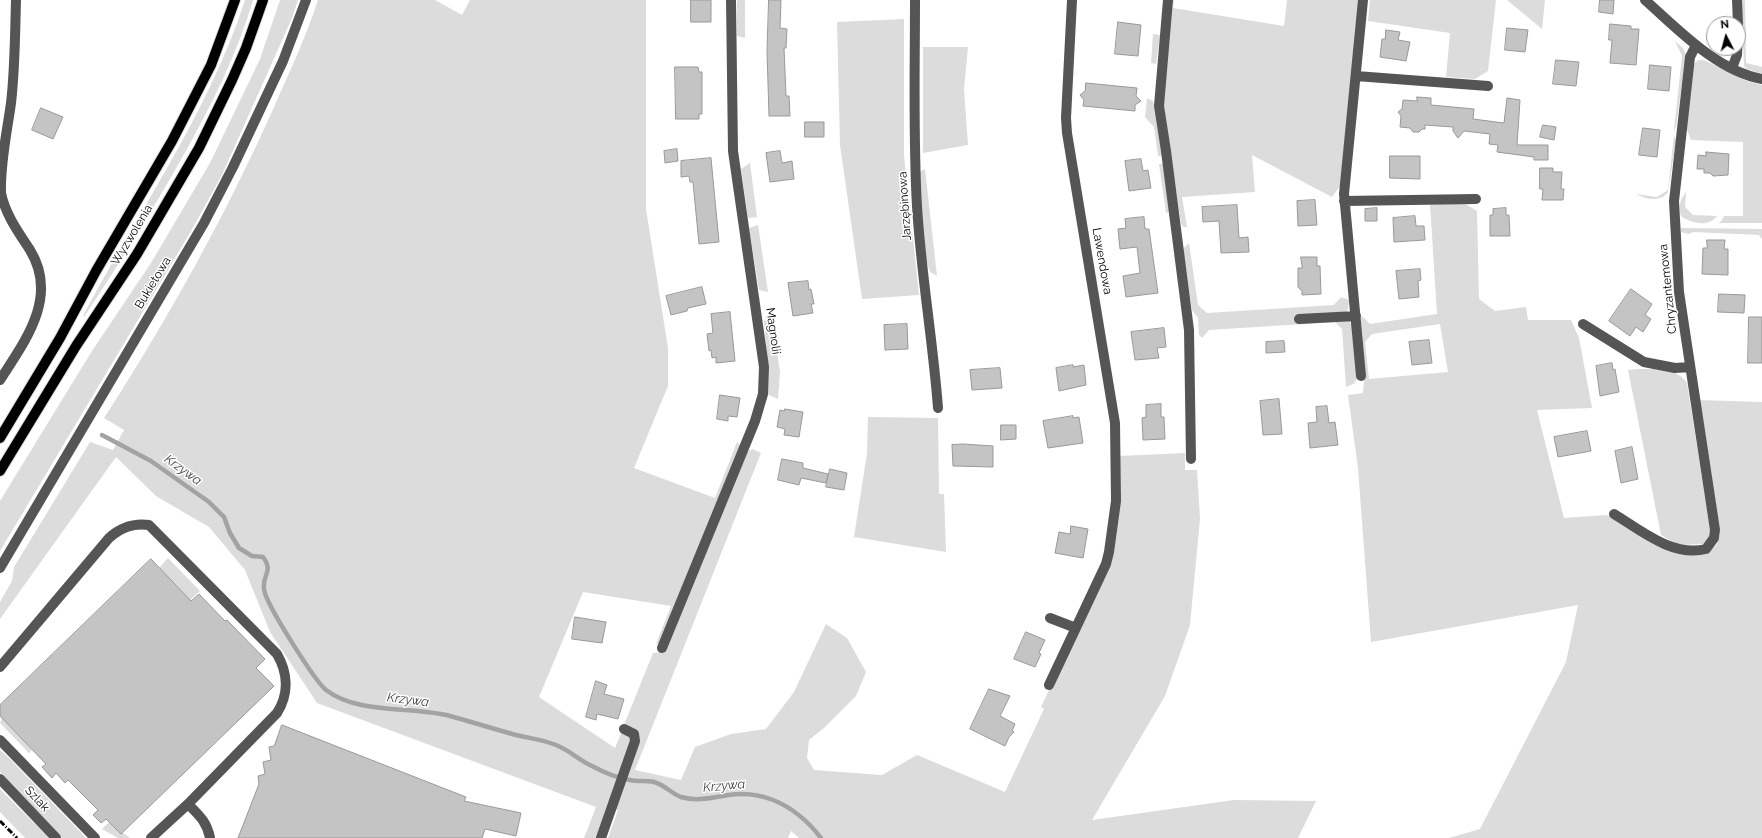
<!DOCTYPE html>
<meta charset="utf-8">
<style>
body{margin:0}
#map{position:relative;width:1762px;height:838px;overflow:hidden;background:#fff;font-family:Raleway,sans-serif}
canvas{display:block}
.north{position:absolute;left:1706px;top:16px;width:40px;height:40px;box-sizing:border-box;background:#fff;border:1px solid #999;border-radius:50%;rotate:354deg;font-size:11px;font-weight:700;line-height:16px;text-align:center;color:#000}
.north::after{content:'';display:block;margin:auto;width:14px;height:18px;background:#000;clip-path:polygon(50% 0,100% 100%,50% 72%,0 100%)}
</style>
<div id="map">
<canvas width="1762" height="838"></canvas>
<div class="north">N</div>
</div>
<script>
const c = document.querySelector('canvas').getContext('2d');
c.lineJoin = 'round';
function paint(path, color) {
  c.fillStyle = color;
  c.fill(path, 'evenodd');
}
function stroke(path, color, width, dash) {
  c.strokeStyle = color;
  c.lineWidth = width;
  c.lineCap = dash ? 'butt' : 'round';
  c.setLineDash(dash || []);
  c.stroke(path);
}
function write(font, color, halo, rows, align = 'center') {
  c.font = font + ' Raleway,sans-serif';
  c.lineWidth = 3;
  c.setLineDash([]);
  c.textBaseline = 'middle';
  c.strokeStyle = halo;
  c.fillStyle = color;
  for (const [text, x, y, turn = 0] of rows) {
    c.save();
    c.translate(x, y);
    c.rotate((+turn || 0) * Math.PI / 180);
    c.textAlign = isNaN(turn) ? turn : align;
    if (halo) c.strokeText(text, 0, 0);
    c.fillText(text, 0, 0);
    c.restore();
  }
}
paint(new Path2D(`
 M 245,0 L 253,0 C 237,55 211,106 183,156 C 152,211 119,264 84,317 L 83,316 C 138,211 208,114 245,0 Z
 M 280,0 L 298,0 L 292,18 L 222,175 L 190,233 L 0,551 L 0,501 L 92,351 L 151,263 L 210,163 L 260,59 Z
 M 318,0 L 435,0 L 462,15 L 470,0 L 646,0 L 646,209 L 668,348 L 668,386 L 634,468 L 715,498 L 737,442 L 740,445 L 660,643 L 656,644 L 671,606 L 583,592 L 539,697 L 615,748 L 622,731 L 640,738 L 624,725 L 653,653 L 666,652 L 726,501 L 748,451 L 753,449 L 761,453 L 635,770 L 681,780 L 695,747 L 731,734 L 766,729 L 794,692 L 826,624 L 847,638 L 866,672 L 856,696 L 825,727 L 809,740 L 807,758 L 814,770 L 882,775 L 917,755 L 1005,792 L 1044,709 L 1041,707 L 1108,565 L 1119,456 L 1185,453 L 1185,470 L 1197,470 L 1200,519 L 1190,625 L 1165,696 L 1092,820 L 1234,800 L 1316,801 L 1298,838 L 799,838 L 791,831 L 788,838 L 608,838 L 618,810 L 607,808 L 596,838 L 584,838 L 596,807 L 317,703 L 270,632 L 245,570 L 209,527 L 156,496 L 116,457 L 0,619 L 0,602 L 12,581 L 14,567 L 90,442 L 113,450 L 124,430 L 104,418 C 168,319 226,215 274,107 C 290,71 306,37 318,0 Z
 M 737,0 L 745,0 L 745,38 L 737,36 Z
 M 1172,0 L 1174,0 L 1173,8 L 1284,26 L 1287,0 L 1359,0 L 1340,186 L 1332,197 L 1252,155 L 1255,192 L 1182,197 L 1187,227 L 1183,227 L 1181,223 L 1163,108 Z
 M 1370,0 L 1496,0 L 1488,71 L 1475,79 L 1446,77 L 1450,33 L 1368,21 Z
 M 1507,0 L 1545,0 L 1542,29 Z
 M 1741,0 L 1745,0 L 1746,63 L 1762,67 L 1762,74 L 1747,69 L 1744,66 Z
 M 904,19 L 904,156 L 919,295 L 862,299 L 840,145 L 837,22 Z
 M 1153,34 L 1160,35 L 1156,64 L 1151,63 Z
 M 1675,41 L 1683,48 L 1686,54 L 1676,127 L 1674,130 L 1682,56 Z
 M 923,47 L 968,47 L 964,89 L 968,145 L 923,153 Z
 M 1698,60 L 1704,60 L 1747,81 L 1762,85 L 1762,223 L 1719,223 L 1723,219 L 1724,216 L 1743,216 L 1743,142 L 1691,140 L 1686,127 L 1693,65 Z
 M 1147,98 L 1153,101 L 1162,156 L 1158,156 L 1154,127 L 1145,117 Z
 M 1674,135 L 1676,141 L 1668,192 C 1661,202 1647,200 1636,194 L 1657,197 L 1668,190 Z
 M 750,163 L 757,217 L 748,218 L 741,169 Z
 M 1159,164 L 1164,164 L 1169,212 L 1166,213 Z
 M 925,169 L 937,276 L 930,272 C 919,242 921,203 920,172 Z
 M 1686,192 L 1685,207 L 1693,215 L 1717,216 C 1709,228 1690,223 1681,216 C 1678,206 1680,200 1686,192 Z
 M 1464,203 L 1477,211 L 1479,299 L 1495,311 L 1526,307 L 1528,320 L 1571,320 L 1579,338 L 1592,408 L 1537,410 L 1564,518 L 1607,515 L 1656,544 L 1710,552 L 1717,544 L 1720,535 L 1698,400 L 1762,402 L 1762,838 L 1449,838 L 1480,829 L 1566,662 L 1578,605 L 1371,642 L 1358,468 L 1348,395 L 1363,393 L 1365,370 L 1360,319 L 1362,316 L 1370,324 L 1437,314 L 1430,204 ZM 1440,324 L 1448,372 L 1369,379 L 1365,342 L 1372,334 Z
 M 758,225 L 768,292 L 759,290 L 749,228 Z
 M 1681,228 L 1762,229 L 1762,239 L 1759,235 L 1693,232 L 1689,234 L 1681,232 Z
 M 1189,243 L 1198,305 L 1207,313 L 1334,305 L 1341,297 L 1349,300 L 1348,310 L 1342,313 L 1352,325 L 1357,376 L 1355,383 L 1346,387 L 1342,329 L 1335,322 L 1209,330 L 1202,338 L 1199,335 L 1198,318 L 1192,310 L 1183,249 Z
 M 772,319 L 780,372 L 778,399 L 767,394 L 768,368 L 764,321 Z
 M 1637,369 C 1654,369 1677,367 1687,383 L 1711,535 L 1704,544 L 1678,545 L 1661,535 L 1628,370 Z
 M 868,417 L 938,418 L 939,494 L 944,494 L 946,552 L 854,537 L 867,453 Z
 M 168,558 L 200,591 L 190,600 L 159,568 Z
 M 2,718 L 32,750 L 29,753 L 0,723 Z
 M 0,750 L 11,760 L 86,838 L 62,838 L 0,772 Z
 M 0,789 L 49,838 L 25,838 L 0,812 Z
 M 109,822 L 130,838 L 118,838 L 102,829 Z`), '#dcdcdc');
stroke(new Path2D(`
 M 102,435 L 151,461 L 209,502 L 224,517 L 230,533 L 239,548 L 252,556 L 263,557 C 274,572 262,574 264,589 C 265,603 315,681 326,690 C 359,715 412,706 450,716 C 472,722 494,729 516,735 C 529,738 544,740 556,745 C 569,750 579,760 592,766 C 603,772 618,778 630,780 C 638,782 647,780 654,782 C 665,785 672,794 681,797 C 698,802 713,797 729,795 C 743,793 760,795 773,800 C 793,808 808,821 821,838`), '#a3a3a3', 4.5);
const building = new Path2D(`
 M 691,0 L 711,0 L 711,22 L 691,22 Z
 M 769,0 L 781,0 L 780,28 L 787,29 L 786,48 L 784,48 L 786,96 L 789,96 L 790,116 L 769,116 L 767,51 Z
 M 1600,0 L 1614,0 L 1613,14 L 1599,12 Z
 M 1118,22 L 1141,25 L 1138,56 L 1115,54 Z
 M 1610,24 L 1631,26 L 1631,29 L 1639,29 L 1636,65 L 1610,63 L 1612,40 L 1609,40 Z
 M 1507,28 L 1528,30 L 1525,52 L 1505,50 Z
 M 1386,30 L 1400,32 L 1398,40 L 1410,42 L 1406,61 L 1380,57 L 1382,39 L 1385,39 Z
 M 1556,60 L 1579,62 L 1576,86 L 1553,84 Z
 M 1650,65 L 1671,67 L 1669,91 L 1648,89 Z
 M 675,67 L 698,67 L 699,72 L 702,72 L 702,114 L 699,114 L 699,119 L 676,119 Z
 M 1086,83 L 1137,88 L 1136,96 L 1141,101 L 1135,105 L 1135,111 L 1083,106 L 1084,100 L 1080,95 L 1085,91 Z
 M 1417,97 L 1431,98 L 1431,105 L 1474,109 L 1473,119 L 1504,123 L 1507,98 L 1520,100 L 1517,145 L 1548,145 L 1548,160 L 1534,160 L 1534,157 L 1497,152 L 1498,145 L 1489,144 L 1490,134 L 1464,131 L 1458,138 L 1453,131 L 1453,127 L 1425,125 L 1425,129 L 1422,129 L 1419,132 L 1413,132 L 1410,128 L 1400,127 L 1401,116 L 1398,112 L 1402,109 L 1403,100 L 1417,101 Z
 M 41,108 L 63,117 L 53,139 L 32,130 Z
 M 805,122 L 824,122 L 824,137 L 805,137 Z
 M 1543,125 L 1556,127 L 1554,140 L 1540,137 Z
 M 1643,128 L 1660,130 L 1657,157 L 1639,155 Z
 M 677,149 L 678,161 L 665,163 L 664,151 Z
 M 780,151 L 782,163 L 792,161 L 794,179 L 770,182 L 766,153 Z
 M 1706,152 L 1729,154 L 1728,175 L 1713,176 L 1710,173 L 1704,173 L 1704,169 L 1697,169 L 1698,155 L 1706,156 Z
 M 1390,156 L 1420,156 L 1420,179 L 1390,178 Z
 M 711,158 L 719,242 L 699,244 L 693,182 L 690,182 L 689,176 L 681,177 L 681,161 Z
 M 1141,159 L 1143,171 L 1148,170 L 1151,188 L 1129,191 L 1125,161 Z
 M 1540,168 L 1553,168 L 1553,172 L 1562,172 L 1561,189 L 1564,189 L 1563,200 L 1542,200 L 1543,189 L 1540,189 Z
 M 1315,200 L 1317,225 L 1298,226 L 1297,201 Z
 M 1237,205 L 1239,238 L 1248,237 L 1249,252 L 1221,253 L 1219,221 L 1203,222 L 1202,207 Z
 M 1377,208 L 1377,221 L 1365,221 L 1365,209 Z
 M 1506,208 L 1506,215 L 1509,215 L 1510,236 L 1490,236 L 1490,215 L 1493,215 L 1493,209 Z
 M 1415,216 L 1416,226 L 1424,226 L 1425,240 L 1394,242 L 1393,218 Z
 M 1144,217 L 1145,229 L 1149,229 L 1158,293 L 1126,297 L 1123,276 L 1140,273 L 1137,247 L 1120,249 L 1118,229 L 1126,228 L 1125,219 Z
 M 1707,240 L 1725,240 L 1724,249 L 1728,249 L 1728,275 L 1702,274 L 1703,248 L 1707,248 Z
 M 1301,257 L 1317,257 L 1317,266 L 1320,266 L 1321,294 L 1302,295 L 1302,291 L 1298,287 L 1298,268 L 1302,268 Z
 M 1420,269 L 1421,280 L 1418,281 L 1419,297 L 1399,299 L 1396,271 Z
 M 808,281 L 809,290 L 811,289 L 814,304 L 811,304 L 813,313 L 793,316 L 788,283 Z
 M 702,287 L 706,304 L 688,308 L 687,311 L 671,315 L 666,296 Z
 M 1631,289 L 1652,304 L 1645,315 L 1651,319 L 1643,332 L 1636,327 L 1630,336 L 1609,321 Z
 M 1719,294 L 1745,295 L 1744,313 L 1718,312 Z
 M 730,312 L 735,361 L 716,363 L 716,357 L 712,358 L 711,350 L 709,351 L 707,334 L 713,333 L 711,314 Z
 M 1749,317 L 1762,317 L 1762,363 L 1748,363 Z
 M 907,324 L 908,349 L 885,350 L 884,325 Z
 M 1164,328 L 1166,347 L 1157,348 L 1159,358 L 1135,360 L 1131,332 Z
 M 1429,340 L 1432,363 L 1412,365 L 1409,342 Z
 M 1284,341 L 1285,352 L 1266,353 L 1266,342 Z
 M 1612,363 L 1613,370 L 1615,369 L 1619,392 L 1600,396 L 1596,366 Z
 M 1073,365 L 1073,367 L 1084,365 L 1086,385 L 1059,391 L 1056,368 Z
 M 1000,368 L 1002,388 L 972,390 L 970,370 Z
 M 720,395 L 740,398 L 737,417 L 728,416 L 728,421 L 717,419 Z
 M 1279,399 L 1282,434 L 1263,435 L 1260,401 Z
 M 1161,404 L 1161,417 L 1164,417 L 1165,439 L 1143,440 L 1142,418 L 1146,417 L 1146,405 Z
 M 1327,406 L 1329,423 L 1335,422 L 1338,445 L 1310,448 L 1308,423 L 1317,422 L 1316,407 Z
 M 785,409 L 803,412 L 799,437 L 784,435 L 785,429 L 777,427 L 780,410 L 784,411 Z
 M 1073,416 L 1073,418 L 1079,417 L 1083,443 L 1048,448 L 1043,421 Z
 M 1001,425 L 1016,425 L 1016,439 L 1001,440 Z
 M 1587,431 L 1591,451 L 1558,457 L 1554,437 Z
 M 963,444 L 993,446 L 993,467 L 953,466 L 952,445 Z
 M 1632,447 L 1638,479 L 1621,483 L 1615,451 Z
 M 782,459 L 803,463 L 803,468 L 828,474 L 826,483 L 801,478 L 799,485 L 778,480 Z
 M 830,469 L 847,473 L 844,490 L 826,487 Z
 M 1071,526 L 1088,529 L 1083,558 L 1055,553 L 1059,532 L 1070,534 Z
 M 151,559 L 191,601 L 199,594 L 225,621 L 227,620 L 265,659 L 256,668 L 274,686 L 121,834 L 106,819 L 101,823 L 93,815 L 98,810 L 68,780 L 65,783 L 56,773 L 52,778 L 42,767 L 46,764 L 0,716 L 0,705 Z
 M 575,617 L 606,622 L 602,643 L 572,639 Z
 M 1026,632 L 1045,640 L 1039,653 L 1041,654 L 1035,667 L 1014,659 Z
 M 596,681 L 607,685 L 604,694 L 624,699 L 618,719 L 597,714 L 596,720 L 586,717 Z
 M 989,689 L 1010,696 L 1000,716 L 1015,724 L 1012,731 L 1014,732 L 1009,737 L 1005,746 L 970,729 Z
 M 282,725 L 466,797 L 464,801 L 521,813 L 516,836 L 485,829 L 482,838 L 238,838 L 259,784 L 258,776 L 265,774 L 263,762 L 271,760 L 269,747 L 274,746 Z`);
paint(building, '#c4c4c4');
stroke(building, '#999', 1);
const major = new Path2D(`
 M 0,438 L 60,338 L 96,271 L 172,141 L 211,65 L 235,0
 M 0,471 L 76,346 L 137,254 L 199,148 L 232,80 L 246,48 L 263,0`);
stroke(major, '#dbdbdb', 12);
stroke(new Path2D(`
 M 915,0 C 915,69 913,138 917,206 C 921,274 933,341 938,408
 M 1168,0 L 1159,106 L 1166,151 L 1189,330 L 1191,459
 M 1645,0 C 1678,29 1717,71 1762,79
 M 1737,0 L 1738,24
 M 1732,68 L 1737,55 L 1738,34
 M 1356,76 L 1488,86
 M 1344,201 L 1476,199
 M 1299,319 L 1356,316
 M 1583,324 L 1644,362 L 1675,368 L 1690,367
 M 1361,376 L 1344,194 L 1363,0
 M 0,380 C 25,341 59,297 30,250 C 19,233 5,214 1,193 C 0,164 7,132 11,103 C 15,69 15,34 16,0
 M 1614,514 C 1642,531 1672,557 1706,549 L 1714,538 L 1715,530 L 1679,292 L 1674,201 L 1690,57 L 1696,45
 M 0,568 L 204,223 L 233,167 L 283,61 L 306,0
 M 1050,618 L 1076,628
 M 662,648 L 755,421 L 763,394 L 764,367 L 733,151 L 731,0
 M 0,667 L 109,538 C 121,527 133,523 149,525 L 277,654 C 288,673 289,694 277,713 L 188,804 L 151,838
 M 1049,685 L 1106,564 L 1109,552 L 1116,501 L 1115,423 L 1067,133 L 1066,118 L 1072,0
 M 0,740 L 95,838
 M 0,779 L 56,838
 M 188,804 C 199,815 207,822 210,838
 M 601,838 L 635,741 L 634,734 L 624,729`), '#555', 10);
stroke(major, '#000', 10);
stroke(new Path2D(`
 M 0,821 L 17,838`), '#000', 3, [6, 2, 1, 2]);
write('12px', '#000', '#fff', [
 ["Jarzębinowa",905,206,-94],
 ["Wyzwolenia",132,235,-59],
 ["Lawendowa",1102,261,80],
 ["Bukietowa",153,283,-59],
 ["Chryzantemowa",1668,289,-96],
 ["Magnolii",773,331,82],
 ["Szlak",37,799,47]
]);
write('italic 13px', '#444', '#fff', [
 ["Krzywa",183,470,36],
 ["Krzywa",408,700,7],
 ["Krzywa",724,786,-5]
]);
</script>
